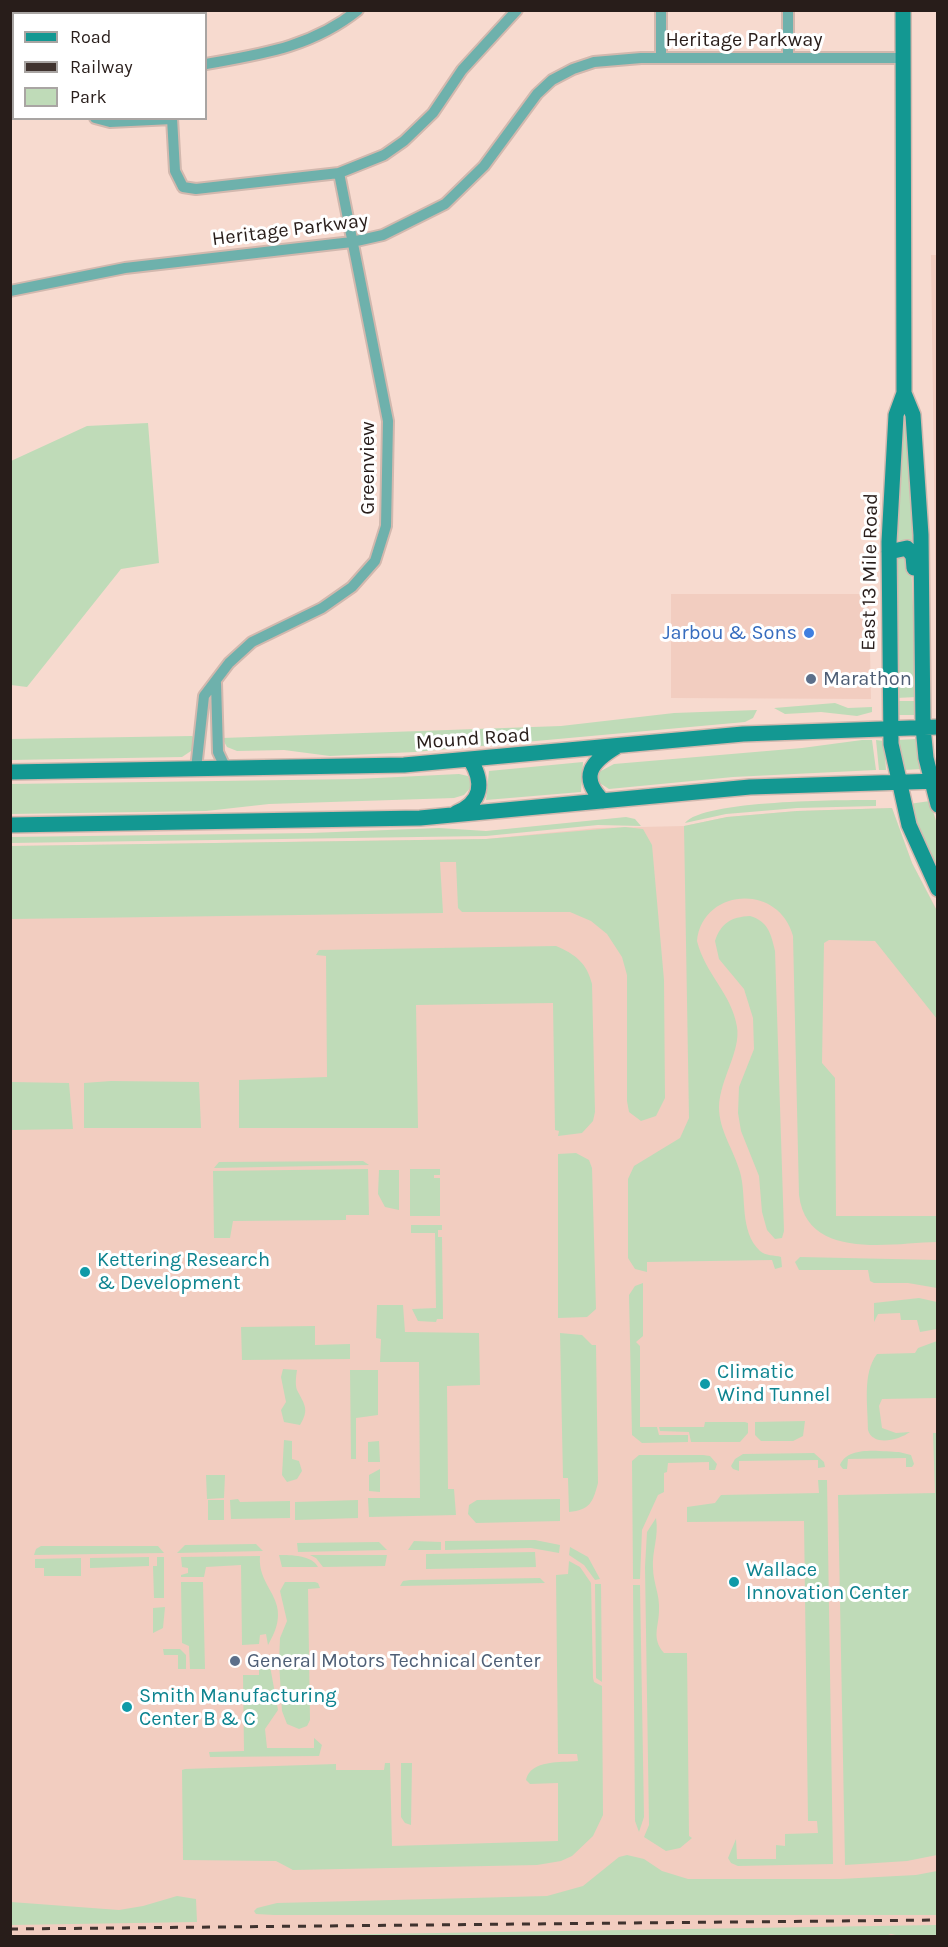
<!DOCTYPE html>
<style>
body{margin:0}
#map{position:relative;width:948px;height:1947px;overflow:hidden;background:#f7dacf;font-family:Karla,sans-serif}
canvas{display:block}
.frame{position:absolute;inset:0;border:12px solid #281d1a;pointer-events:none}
.legend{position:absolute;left:12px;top:12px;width:195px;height:108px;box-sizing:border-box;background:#fff;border:2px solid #a9a5a3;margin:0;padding:8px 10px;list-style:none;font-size:18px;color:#281d1a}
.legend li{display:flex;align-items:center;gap:12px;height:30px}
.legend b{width:30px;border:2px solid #a9a5a3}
</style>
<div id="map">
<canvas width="948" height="1947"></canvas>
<div class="frame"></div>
<ul class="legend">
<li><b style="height:8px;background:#139892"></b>Road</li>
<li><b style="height:8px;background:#40332f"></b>Railway</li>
<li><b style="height:16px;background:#bfdbb8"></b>Park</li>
</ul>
</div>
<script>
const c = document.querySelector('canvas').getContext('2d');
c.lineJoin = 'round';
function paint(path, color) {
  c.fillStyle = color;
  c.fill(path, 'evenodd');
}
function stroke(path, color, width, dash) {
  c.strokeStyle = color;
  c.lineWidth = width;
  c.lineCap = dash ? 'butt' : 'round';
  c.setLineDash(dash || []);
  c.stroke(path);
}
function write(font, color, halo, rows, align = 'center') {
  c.font = font + ' Karla,sans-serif';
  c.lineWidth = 6;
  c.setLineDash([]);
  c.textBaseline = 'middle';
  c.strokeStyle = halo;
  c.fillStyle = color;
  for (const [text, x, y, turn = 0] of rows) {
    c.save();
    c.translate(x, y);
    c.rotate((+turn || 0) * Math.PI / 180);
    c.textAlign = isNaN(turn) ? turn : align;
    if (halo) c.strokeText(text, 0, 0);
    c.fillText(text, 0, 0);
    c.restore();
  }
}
paint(new Path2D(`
 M 931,255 L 938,255 L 937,698 Z
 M 671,594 L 869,594 L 871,699 L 671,698 Z
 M 892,808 L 912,863 L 938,912 L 937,1936 L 11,1936 L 10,846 L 486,839 L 597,828 L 684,826 L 727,817 L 797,811 Z`), '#f2cdc0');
paint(new Path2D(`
 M 96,11 L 96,10 L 189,11 L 176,14 L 95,13 Z
 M 904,415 L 907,417 L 914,542 L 896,540 Z
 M 148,423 L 159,563 L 121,569 L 27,687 L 11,685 L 11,461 L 87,426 Z
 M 902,554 L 911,561 L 917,697 L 896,698 L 897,556 Z
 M 896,701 L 917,701 L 916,715 L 897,715 Z
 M 835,703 L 848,708 L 872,707 L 872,712 L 857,716 L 821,712 L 785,714 L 774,708 Z
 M 757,710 L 753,718 L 745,722 L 415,752 L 330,756 L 284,750 L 237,751 L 227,747 L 222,738 L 561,726 L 674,713 Z
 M 192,736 L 195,738 L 194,749 L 182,757 L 11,760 L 10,739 Z
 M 916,739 L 922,769 L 903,770 L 898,740 Z
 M 862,740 L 872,740 L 876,770 L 733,777 L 609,789 L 598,782 L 599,772 L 614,764 L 802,748 Z
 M 876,740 L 884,741 L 886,770 L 879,770 Z
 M 583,762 L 581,792 L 486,800 L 489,771 Z
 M 459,774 L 468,776 L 472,786 L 464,795 L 454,798 L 269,804 L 206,811 L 11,814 L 10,784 L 357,779 Z
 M 876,800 L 876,806 L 797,808 L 726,814 L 685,823 C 703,800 842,800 876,800 Z
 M 930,801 L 937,824 L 937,867 L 909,804 Z
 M 892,808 L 912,863 L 937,911 L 937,1019 L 875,941 L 829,940 L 824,943 L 822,1063 L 835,1078 L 836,1216 L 937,1216 L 937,1242 C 890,1243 807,1261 799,1195 L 793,936 C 778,882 702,889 697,941 C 705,974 732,994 737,1027 C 741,1051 720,1079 719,1107 C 719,1131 734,1150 740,1172 C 747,1197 739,1231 760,1251 C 765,1256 775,1255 781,1257 L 782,1267 L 775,1269 L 772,1260 L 647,1262 L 647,1272 L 635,1269 L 628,1258 L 628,1179 L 634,1166 L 680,1138 L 689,1118 L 684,826 L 727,817 L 797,811 Z
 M 626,817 L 635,819 L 641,826 L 598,825 L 486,836 L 10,843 L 11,837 L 310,833 L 439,828 L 486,831 Z
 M 625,827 L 643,829 L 652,845 L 664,980 L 665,1098 L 656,1116 L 641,1121 L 629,1112 L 627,1101 L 627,975 L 622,957 L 607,934 L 591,921 L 570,912 L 462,912 L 458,908 L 456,862 L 440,862 L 443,913 L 11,919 L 11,846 L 486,839 Z
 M 750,916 C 768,921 771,934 775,951 L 784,1231 L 782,1238 L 775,1239 L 767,1230 L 762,1212 L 759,1176 L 741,1131 L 738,1113 L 739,1087 L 754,1049 L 753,1018 L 744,989 L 719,959 L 715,941 C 721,923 731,917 750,916 Z
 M 556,946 C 575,954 587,963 592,984 L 595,1112 L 593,1121 L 582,1133 L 558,1136 L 559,1131 L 555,1130 L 553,1003 L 416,1005 L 418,1128 L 239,1128 L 239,1080 L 327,1077 L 326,956 L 316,955 L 319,950 Z
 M 111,1081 L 199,1082 L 201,1128 L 84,1128 L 84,1083 Z
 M 11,1082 L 69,1083 L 73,1129 L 11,1130 Z
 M 576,1153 L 589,1160 L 592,1168 L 596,1309 L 587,1317 L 558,1318 L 558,1154 Z
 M 363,1161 L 369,1165 L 214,1168 L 219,1162 Z
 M 368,1169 L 369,1215 L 346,1215 L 346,1220 L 233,1221 L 230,1238 L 214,1238 L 213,1171 Z
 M 410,1169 L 440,1169 L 440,1175 L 434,1175 L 434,1178 L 440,1178 L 440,1216 L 410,1216 Z
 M 379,1170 L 399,1170 L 399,1210 L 385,1207 L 378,1194 Z
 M 411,1225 L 442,1225 L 442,1230 L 438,1230 L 438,1237 L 442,1237 L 443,1319 L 437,1319 L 436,1322 L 418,1321 L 412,1309 L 436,1308 L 435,1233 L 411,1233 Z
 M 800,1257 L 937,1260 L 937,1288 L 908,1283 L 874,1283 L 870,1281 L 868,1270 L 799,1270 L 795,1262 Z
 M 643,1283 L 643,1336 L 636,1342 L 640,1346 L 640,1427 L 657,1427 L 659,1435 L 688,1435 L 688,1442 L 642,1443 L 632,1435 L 629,1295 L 635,1286 Z
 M 919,1298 L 937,1302 L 937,1329 L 920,1332 L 917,1320 L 901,1320 L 900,1313 L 878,1314 L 874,1322 L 874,1303 Z
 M 377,1305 L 403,1305 L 405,1332 L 479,1333 L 480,1385 L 447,1386 L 448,1489 L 454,1489 L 456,1515 L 369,1517 L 368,1498 L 420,1498 L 419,1362 L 380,1362 L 381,1339 L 376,1338 Z
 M 315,1326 L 315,1345 L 350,1344 L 350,1359 L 242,1360 L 241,1327 Z
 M 560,1333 L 582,1335 L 592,1345 L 596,1345 L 598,1483 C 593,1502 590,1510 569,1512 L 568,1478 L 563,1478 Z
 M 937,1341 L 937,1398 L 882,1399 L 879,1406 L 882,1428 L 896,1433 L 910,1432 C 899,1440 873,1447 868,1430 C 868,1405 862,1374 877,1354 L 915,1353 L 918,1348 Z
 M 283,1369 L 297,1370 C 296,1376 295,1385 297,1390 C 304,1404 310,1409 300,1425 L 284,1422 L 281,1410 L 286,1402 L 281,1377 Z
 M 350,1370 L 378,1370 L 378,1415 L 356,1418 L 356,1459 L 351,1459 Z
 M 805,1421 L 803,1436 L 793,1441 L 761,1441 L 755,1435 L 755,1422 Z
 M 705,1422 L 745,1422 L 748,1423 L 748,1433 L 740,1442 L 691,1442 L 689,1432 L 660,1431 L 659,1427 L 704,1427 Z
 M 933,1433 L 938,1433 L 937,1855 L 907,1861 L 845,1865 L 838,1495 L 935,1493 Z
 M 284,1440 L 292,1441 L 292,1459 L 299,1461 L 302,1471 L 297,1479 L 287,1482 L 282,1475 Z
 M 379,1441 L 380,1462 L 368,1462 L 368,1442 Z
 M 899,1452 L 911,1455 L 914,1464 L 912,1467 L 906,1467 L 906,1458 L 848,1459 L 847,1469 L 843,1469 L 840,1465 C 848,1445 882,1452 899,1452 Z
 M 814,1453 L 824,1462 L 825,1467 L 818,1468 L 818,1460 L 739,1461 L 739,1471 L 733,1469 L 731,1466 L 735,1459 L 743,1454 Z
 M 639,1455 L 703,1455 L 710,1456 L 717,1464 L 715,1470 L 709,1470 L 709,1462 L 668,1463 L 667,1472 L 664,1473 L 664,1492 L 658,1495 L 642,1530 L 640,1579 L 633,1579 L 632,1461 Z
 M 380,1469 L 380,1492 L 369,1491 L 369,1475 Z
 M 206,1475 L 225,1475 L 224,1498 L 207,1499 Z
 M 818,1480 L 827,1480 L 833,1864 L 738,1866 L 731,1863 L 728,1858 L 736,1839 L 737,1859 L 776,1859 L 776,1845 L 785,1846 L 785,1834 L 818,1833 L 817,1821 L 808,1821 L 804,1521 L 687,1522 L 687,1507 L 715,1503 L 721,1495 L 819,1493 Z
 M 238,1499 L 240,1502 L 290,1501 L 290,1518 L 231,1519 L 230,1500 Z
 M 560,1499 L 560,1521 L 476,1523 L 468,1514 L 469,1505 L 477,1500 Z
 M 208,1500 L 224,1500 L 224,1520 L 208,1520 Z
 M 358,1500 L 358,1518 L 295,1520 L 295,1502 Z
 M 656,1518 C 659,1537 652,1550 653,1568 C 653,1582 660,1595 659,1610 C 659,1627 651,1638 664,1653 L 687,1653 L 689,1836 L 692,1838 L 680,1848 L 666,1851 L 644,1837 L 649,1825 L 645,1567 L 647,1532 Z
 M 535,1540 L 560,1545 L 559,1553 L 531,1548 L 445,1550 L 445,1541 Z
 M 414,1541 L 441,1542 L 441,1550 L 408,1550 Z
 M 379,1542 L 387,1550 L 298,1552 L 297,1543 Z
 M 256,1544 L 263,1551 L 177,1553 L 185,1545 Z
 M 158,1546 L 164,1553 L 34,1555 L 36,1549 L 41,1546 Z
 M 570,1547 L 588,1557 L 600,1579 L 595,1580 L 584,1565 L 569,1555 Z
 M 535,1552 L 536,1567 L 426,1569 L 426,1554 Z
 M 279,1555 C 291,1555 312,1555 318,1567 L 282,1567 Z
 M 310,1555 L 387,1555 L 385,1566 L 323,1567 L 316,1558 Z
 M 260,1556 C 257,1591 296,1599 268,1645 L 266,1634 L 260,1635 L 259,1644 L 242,1645 L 241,1565 L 206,1567 L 204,1577 L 181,1577 L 181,1575 L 188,1573 L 188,1568 L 182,1567 L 181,1557 Z
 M 149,1557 L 149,1566 L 90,1568 L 90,1558 Z
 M 157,1557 L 164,1557 L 164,1598 L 154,1598 L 153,1566 L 157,1566 Z
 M 81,1558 L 81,1576 L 44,1576 L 44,1568 L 35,1568 L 35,1559 Z
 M 569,1561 L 580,1567 L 591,1583 L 593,1678 L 594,1682 L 602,1686 L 603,1815 L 593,1836 L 572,1856 L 561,1861 L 537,1865 L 293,1870 L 276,1861 L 183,1860 L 182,1770 L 185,1769 L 336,1764 L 336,1770 L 384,1770 L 385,1763 L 390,1763 L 392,1846 L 558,1841 L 558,1783 L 530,1784 L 526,1780 C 531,1759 561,1763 578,1761 L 577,1754 L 558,1754 L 556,1575 L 568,1574 Z
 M 540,1578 L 545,1583 L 400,1586 L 403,1581 L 410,1580 Z
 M 181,1582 L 203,1582 L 205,1669 L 190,1669 L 189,1646 L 182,1643 Z
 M 285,1582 L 315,1582 L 318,1583 L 320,1588 L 308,1589 L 310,1720 L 307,1726 L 299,1729 L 287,1724 L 282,1711 L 279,1662 L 280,1638 L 287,1621 L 280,1591 Z
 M 595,1584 L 601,1584 L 602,1682 L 596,1678 Z
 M 633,1585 L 640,1585 L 644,1817 L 639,1832 L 635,1821 Z
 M 165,1607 L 163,1628 L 153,1633 L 153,1608 Z
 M 163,1649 L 180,1649 L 186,1655 L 186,1669 L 178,1669 L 178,1655 L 164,1655 Z
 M 259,1666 L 270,1666 L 278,1710 L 265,1729 L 267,1748 L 314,1748 L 314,1738 L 322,1745 L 319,1756 L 210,1757 L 209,1752 L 244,1751 L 243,1675 L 259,1675 Z
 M 401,1763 L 412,1763 L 411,1825 L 405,1823 L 401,1817 Z
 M 627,1855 L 644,1859 L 662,1871 L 688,1879 L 840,1879 L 916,1875 L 937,1871 L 937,1915 L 274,1915 L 256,1914 L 254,1911 L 257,1908 L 277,1903 L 547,1896 L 583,1886 L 619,1857 Z
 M 177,1896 L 196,1899 L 197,1922 L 11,1925 L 11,1902 L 119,1910 L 143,1906 Z
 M 937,1925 L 937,1936 L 901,1936 L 891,1934 L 885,1936 L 251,1936 Z`), '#bfdbb8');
const minor = new Path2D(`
 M 788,10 L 788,57
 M 25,14 L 27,10
 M 10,40 L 14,34
 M 661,58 L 661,10
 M 206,64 C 262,54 312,47 358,10
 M 10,71 L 14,72
 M 95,118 L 110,122 L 172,119
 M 172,118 L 175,171 L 183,187 L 196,189 L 339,173 L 384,155 L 404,141 L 433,113 L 462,70 L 517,10
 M 10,291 L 125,268 L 352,242 L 383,235 L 445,204 L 484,166 L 537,94 L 552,80 L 573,69 L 594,62 L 641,58 L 903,58
 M 216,683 L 218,752 L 226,769
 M 196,769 L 204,696 L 229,663 L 252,642 L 322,608 L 352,587 L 375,561 L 386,526 L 388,421 L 339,173`);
const secondary = new Path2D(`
 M 903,10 L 904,393 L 896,415 L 889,542 L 891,744 L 909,825 L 938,889
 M 904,393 L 913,415 L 921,535 L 923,727 L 926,758 L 938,805
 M 889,552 L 907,548 L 913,556 L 914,568
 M 10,772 L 404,765 L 743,734 L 938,727
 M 603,801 C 579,777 591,762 616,747
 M 456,813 C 482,802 484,783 471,761
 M 10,825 L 420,818 L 750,787 L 938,781`);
stroke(minor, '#d2b8ae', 14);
stroke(secondary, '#d2b8ae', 18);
stroke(minor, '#6eb1ac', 10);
stroke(secondary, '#139892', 15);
stroke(new Path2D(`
 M 10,1929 L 938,1920`), '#40332f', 3, [8, 8]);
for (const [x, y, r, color] of [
 [809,633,6,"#3f7fe0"],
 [811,679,6,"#5c6f8a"],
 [85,1272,6,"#0f9aa8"],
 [705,1384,6,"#0f9aa8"],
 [734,1582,6,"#0f9aa8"],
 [235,1661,6,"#5c6f8a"],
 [127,1707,6,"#0f9aa8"]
]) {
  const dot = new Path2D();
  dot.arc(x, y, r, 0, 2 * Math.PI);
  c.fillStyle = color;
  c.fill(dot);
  stroke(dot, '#fff', 2);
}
write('20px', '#281d1a', '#fff', [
 ["Heritage Parkway",744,40],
 ["Heritage Parkway",290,230,-7],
 ["Greenview",368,468,-90],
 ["East 13 Mile Road",870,572,-89],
 ["Mound Road",473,739,-4]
]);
write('20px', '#366cbe', '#fff', [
 ["Jarbou & Sons",797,633]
], 'right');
write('20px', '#4e5e75', '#fff', [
 ["Marathon",823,679],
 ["General Motors Technical Center",247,1661]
], 'left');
write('20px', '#0d838f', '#fff', [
 ["Kettering Research",97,1260],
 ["& Development",97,1283],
 ["Climatic",717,1372],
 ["Wind Tunnel",717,1395],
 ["Wallace",746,1570],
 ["Innovation Center",746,1593],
 ["Smith Manufacturing",139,1696],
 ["Center B & C",139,1719]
], 'left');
</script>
